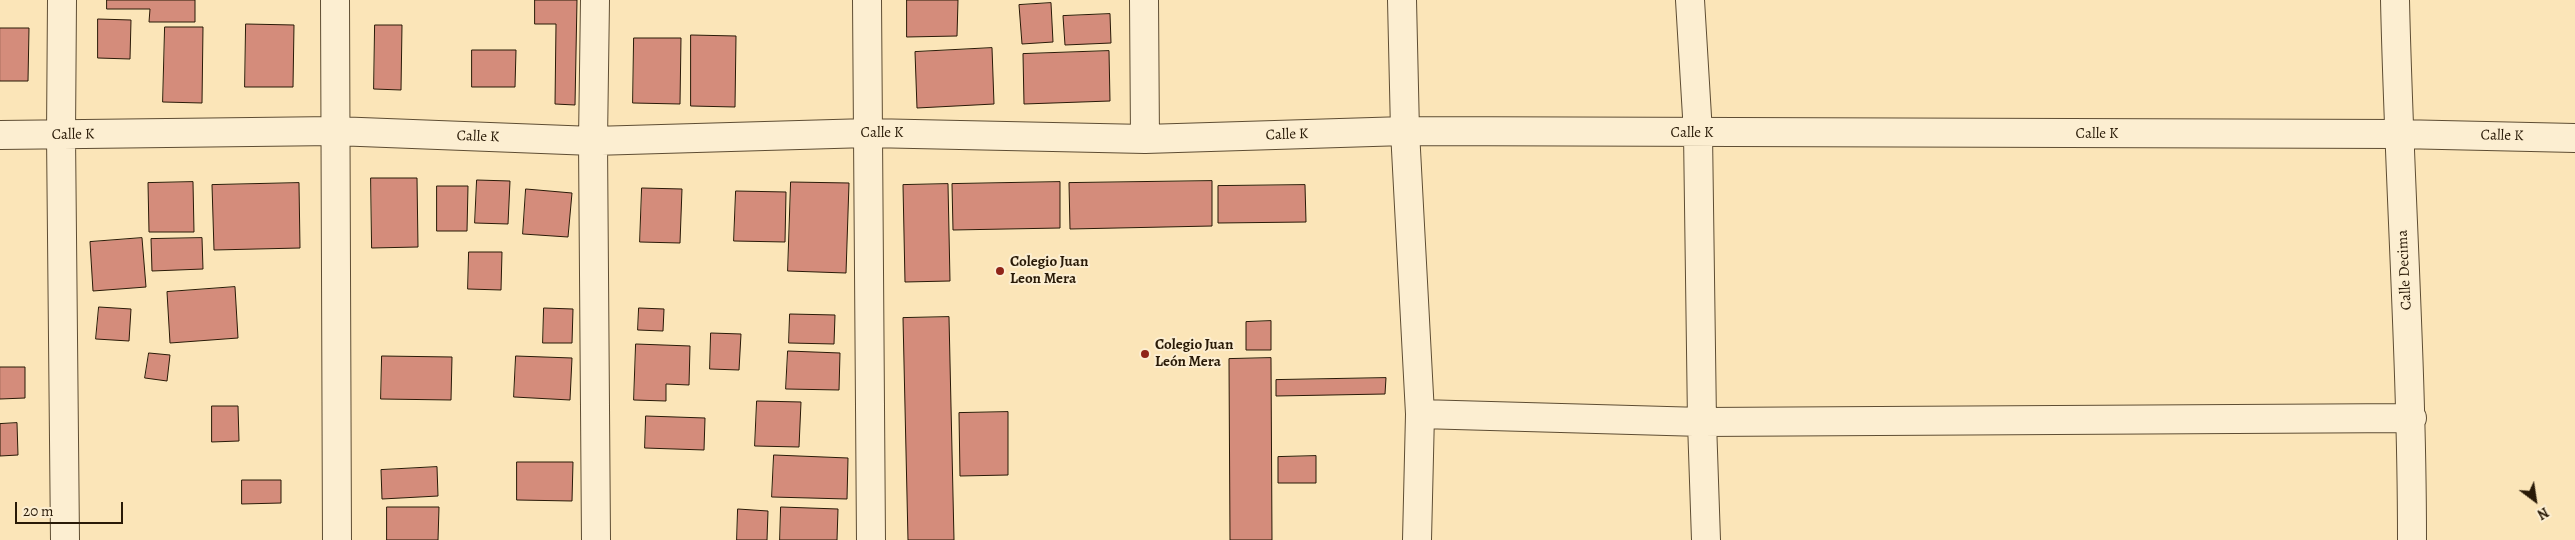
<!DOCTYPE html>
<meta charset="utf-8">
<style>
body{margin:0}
#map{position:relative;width:2575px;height:540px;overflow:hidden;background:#fbe5b8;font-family:Alegreya,serif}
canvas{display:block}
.north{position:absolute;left:2510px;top:475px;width:50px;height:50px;-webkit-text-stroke:4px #fceed1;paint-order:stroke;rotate:149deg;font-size:14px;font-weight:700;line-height:20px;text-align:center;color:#291a07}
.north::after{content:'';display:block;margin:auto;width:18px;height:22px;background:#291a07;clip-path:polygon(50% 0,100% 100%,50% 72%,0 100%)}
.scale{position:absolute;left:15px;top:502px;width:108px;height:22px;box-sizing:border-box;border:2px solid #291a07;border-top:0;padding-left:6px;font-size:15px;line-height:18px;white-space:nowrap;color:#291a07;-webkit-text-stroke:4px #fceed1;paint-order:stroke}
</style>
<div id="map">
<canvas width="2575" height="540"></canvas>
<div class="north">N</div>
<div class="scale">20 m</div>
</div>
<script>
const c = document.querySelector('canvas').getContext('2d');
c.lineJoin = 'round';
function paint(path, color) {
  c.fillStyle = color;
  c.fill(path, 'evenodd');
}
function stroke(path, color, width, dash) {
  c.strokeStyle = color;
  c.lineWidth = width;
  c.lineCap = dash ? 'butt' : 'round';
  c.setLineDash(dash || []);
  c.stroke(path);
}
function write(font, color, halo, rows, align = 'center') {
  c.font = font + ' Alegreya,serif';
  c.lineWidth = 4;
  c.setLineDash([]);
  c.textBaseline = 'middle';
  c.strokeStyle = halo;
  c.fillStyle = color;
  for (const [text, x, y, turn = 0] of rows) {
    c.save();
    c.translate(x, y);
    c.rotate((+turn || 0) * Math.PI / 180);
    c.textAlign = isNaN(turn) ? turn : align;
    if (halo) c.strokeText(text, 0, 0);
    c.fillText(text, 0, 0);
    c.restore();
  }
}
const building = new Path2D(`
 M 107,0 L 195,0 L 195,22 L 149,22 L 150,9 L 107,9 Z
 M 535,0 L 577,0 L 575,105 L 555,104 L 556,24 L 535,24 Z
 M 907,0 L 958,0 L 957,36 L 907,37 Z
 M 1051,3 L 1053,42 L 1022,44 L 1019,5 Z
 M 1110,14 L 1111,43 L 1065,45 L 1063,16 Z
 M 98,19 L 131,20 L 130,59 L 98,58 Z
 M 246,24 L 294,25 L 293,87 L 245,87 Z
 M 375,25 L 402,25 L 401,90 L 374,89 Z
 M 165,27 L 203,27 L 202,103 L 163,102 Z
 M 0,28 L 29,28 L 28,81 L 0,81 Z
 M 691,35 L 736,36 L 735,107 L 691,106 Z
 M 634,38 L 681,38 L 680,104 L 633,103 Z
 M 992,48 L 994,104 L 917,108 L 915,52 Z
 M 472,50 L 516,50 L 515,87 L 472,87 Z
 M 1109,51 L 1110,101 L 1024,104 L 1023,54 Z
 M 371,178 L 417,178 L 418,247 L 372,248 Z
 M 477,180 L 510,181 L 508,224 L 475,223 Z
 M 1212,181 L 1212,226 L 1070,229 L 1069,183 Z
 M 193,182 L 194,232 L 149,232 L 148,183 Z
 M 791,182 L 849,183 L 846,273 L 788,271 Z
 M 1060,182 L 1060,228 L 953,230 L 952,184 Z
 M 299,183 L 300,248 L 214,250 L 212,185 Z
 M 948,184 L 950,281 L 905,282 L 903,185 Z
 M 1305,185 L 1306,222 L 1218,223 L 1218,186 Z
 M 437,186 L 468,186 L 467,231 L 437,231 Z
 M 642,188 L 682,189 L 680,243 L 640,242 Z
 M 526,189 L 572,193 L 568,237 L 523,234 Z
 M 736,191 L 786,192 L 785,242 L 734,241 Z
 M 142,238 L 146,287 L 93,291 L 90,242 Z
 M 202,238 L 203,269 L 152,271 L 151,239 Z
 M 469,252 L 502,252 L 501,290 L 468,289 Z
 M 235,287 L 238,338 L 170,343 L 167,292 Z
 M 99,307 L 131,309 L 129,341 L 96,339 Z
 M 544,308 L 573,309 L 572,343 L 543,343 Z
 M 639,308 L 664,309 L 663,331 L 638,330 Z
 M 790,314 L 835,315 L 834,344 L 789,343 Z
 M 949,317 L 954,540 L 908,540 L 903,318 Z
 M 1271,321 L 1271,350 L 1246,350 L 1246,322 Z
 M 711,333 L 741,334 L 739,370 L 710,369 Z
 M 636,344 L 690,346 L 689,385 L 666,384 L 666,401 L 634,400 Z
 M 788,351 L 840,353 L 839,390 L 786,389 Z
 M 149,353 L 170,355 L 167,381 L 145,378 Z
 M 382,356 L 452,357 L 451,400 L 381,399 Z
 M 516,356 L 572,358 L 570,400 L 514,397 Z
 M 1271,358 L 1272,540 L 1230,540 L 1229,359 Z
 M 0,367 L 25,367 L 25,398 L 0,399 Z
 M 1386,378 L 1385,394 L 1276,396 L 1276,380 Z
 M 757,401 L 801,402 L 799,447 L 755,446 Z
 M 212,406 L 238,406 L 239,441 L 212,442 Z
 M 1008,412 L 1008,475 L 960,476 L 959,413 Z
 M 646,416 L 705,418 L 704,450 L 645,448 Z
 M 17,423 L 18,455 L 0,456 L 0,424 Z
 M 774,455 L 848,458 L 847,499 L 772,497 Z
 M 1316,456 L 1316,483 L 1278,483 L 1278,457 Z
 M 517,462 L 573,462 L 572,501 L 517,500 Z
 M 437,467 L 438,496 L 382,499 L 381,470 Z
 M 242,480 L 281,480 L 281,503 L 242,504 Z
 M 387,507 L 439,507 L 438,540 L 387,540 Z
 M 781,507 L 838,509 L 837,540 L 780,540 Z
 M 738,509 L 768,511 L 767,540 L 737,540 Z`);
paint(building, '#d48c7b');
stroke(building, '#291a07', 1);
const minor = new Path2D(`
 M 62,0 L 61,135 L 65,540
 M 335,0 L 337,540
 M 595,0 L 593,141 L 596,540
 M 867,0 L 871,540
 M 1144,0 L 1145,139
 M 1402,0 L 1405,131 L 1420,414 L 1417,540
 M 1690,0 L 1698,133 L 1702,422 L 1706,540
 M 2395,0 C 2399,180 2412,360 2412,540
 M 0,135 L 335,131 L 593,141 L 868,133 L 1145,139 L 1405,131 L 2398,134 L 2575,138
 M 1420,414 L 1702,422 L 2412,418`);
stroke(minor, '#5e4d33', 30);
stroke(minor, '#fceed1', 28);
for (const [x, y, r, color] of [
 [1000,271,5,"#8f2418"],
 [1145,354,5,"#8f2418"]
]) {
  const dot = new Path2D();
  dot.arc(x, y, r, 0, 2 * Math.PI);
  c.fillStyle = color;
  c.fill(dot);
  stroke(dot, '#fceed1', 2);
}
write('15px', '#291a07', '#fceed1', [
 ["Calle K",882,133],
 ["Calle K",1692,133],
 ["Calle K",2097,134],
 ["Calle K",73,135,-1],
 ["Calle K",1287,135,-2],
 ["Calle K",2502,136,1],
 ["Calle K",478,137,2],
 ["Calle Decima",2405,270,-93]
]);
write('bold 15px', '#291a07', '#fceed1', [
 ["Colegio Juan",1010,262],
 ["Leon Mera",1010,279],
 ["Colegio Juan",1155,345],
 ["León Mera",1155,362]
], 'left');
</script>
